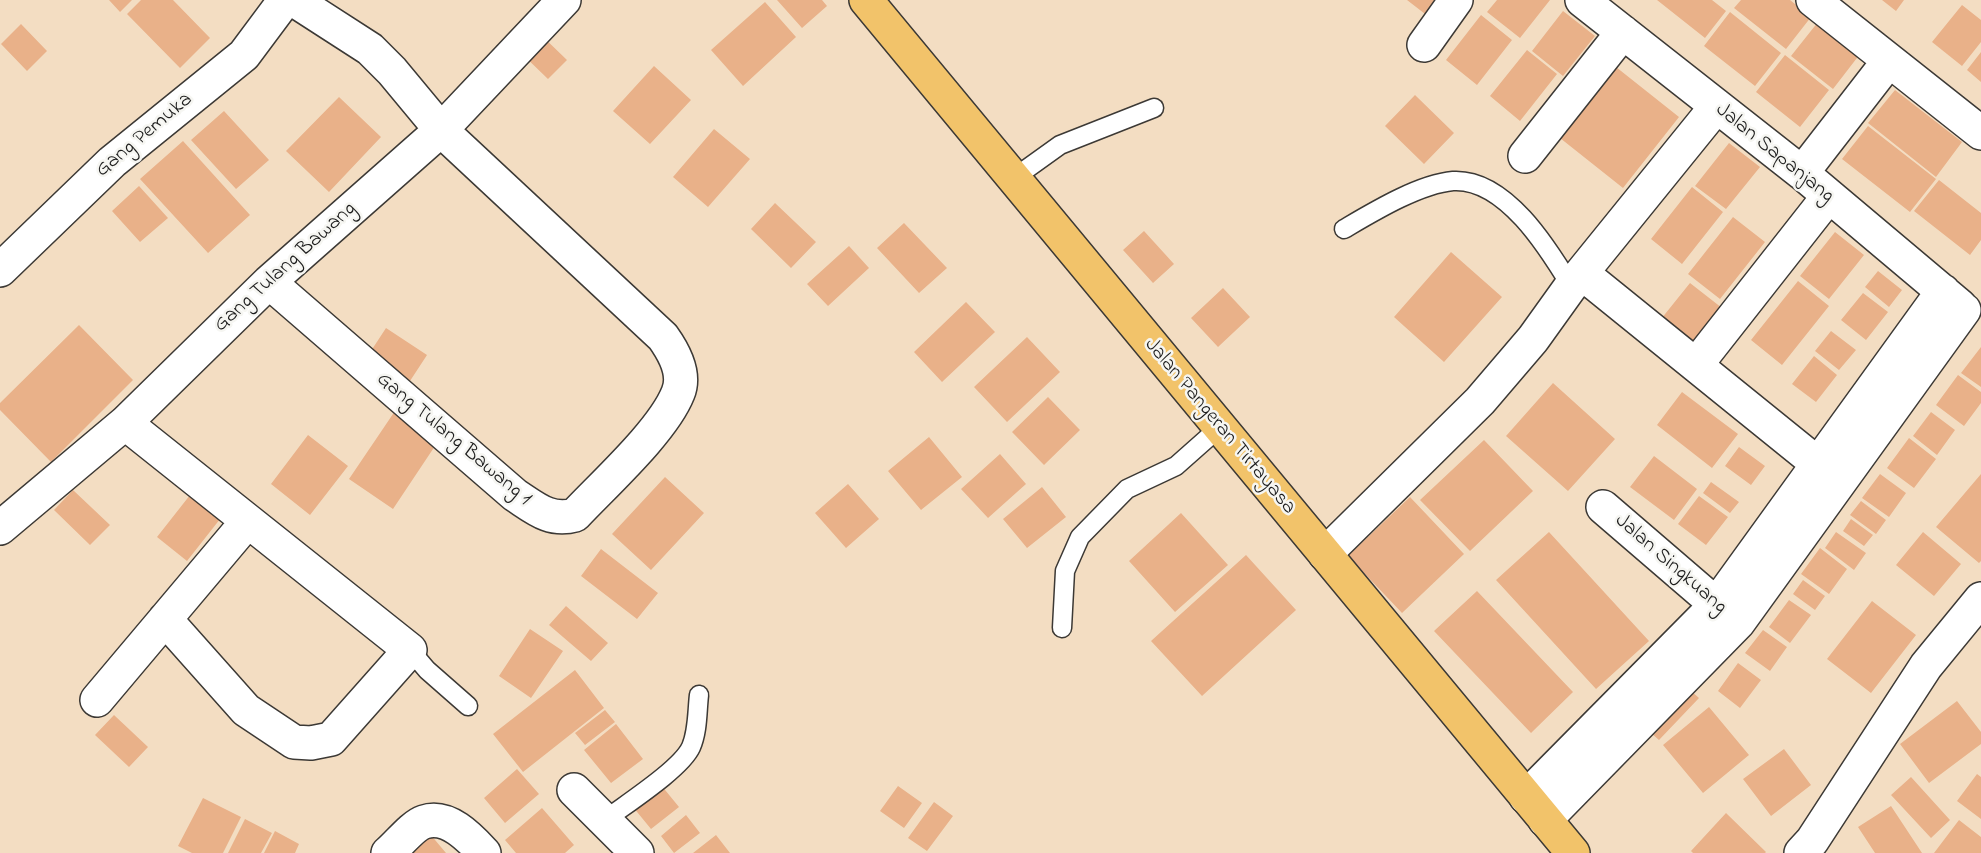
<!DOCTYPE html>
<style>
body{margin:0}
canvas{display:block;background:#f3ddc2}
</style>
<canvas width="1981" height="853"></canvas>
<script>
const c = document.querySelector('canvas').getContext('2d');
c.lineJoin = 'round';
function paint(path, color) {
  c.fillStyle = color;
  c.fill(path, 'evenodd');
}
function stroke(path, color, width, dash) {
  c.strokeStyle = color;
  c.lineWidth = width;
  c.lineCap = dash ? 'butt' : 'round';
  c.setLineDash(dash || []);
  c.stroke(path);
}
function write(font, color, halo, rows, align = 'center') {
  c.font = font + ' "Indie Flower",sans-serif';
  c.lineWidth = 5;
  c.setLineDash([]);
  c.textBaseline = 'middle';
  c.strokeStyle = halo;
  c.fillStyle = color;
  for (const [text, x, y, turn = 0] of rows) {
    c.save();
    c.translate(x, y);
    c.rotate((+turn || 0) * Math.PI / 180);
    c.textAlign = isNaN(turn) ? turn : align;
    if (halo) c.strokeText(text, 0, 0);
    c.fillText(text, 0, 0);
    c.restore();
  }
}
paint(new Path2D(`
 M 109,0 L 132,0 L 120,12 Z
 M 141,0 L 173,0 L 210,38 L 180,68 L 127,14 Z
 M 777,0 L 822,0 L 827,6 L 802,28 Z
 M 1407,0 L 1443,0 L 1429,17 Z
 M 1497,0 L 1550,0 L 1520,38 L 1487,12 Z
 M 1657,0 L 1712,0 L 1726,11 L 1705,38 Z
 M 1741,0 L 1790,0 L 1811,17 L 1786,49 L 1734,8 Z
 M 1882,0 L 1904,0 L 1896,11 Z
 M 765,2 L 796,37 L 743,86 L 711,50 Z
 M 1962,5 L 1981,20 L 1981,42 L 1962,66 L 1932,42 Z
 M 1563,11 L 1595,36 L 1563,76 L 1532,51 Z
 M 1730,12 L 1781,53 L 1755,86 L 1704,46 Z
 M 1481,15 L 1512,40 L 1477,85 L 1446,60 Z
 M 1818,22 L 1860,54 L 1833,89 L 1791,56 Z
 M 21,24 L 47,51 L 27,71 L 1,44 Z
 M 538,32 L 567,60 L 548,79 L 519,51 Z
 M 1527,50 L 1557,74 L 1520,121 L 1490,96 Z
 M 1981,52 L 1981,82 L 1967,70 Z
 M 1785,55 L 1829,90 L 1800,127 L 1756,92 Z
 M 654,66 L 691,100 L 650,144 L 613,111 Z
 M 1616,67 L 1679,117 L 1623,188 L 1560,138 Z
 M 1895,90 L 1962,142 L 1936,177 L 1868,123 Z
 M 1415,95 L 1454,133 L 1424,164 L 1385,126 Z
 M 339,97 L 381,137 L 329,192 L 286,151 Z
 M 224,111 L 269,160 L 236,189 L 191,140 Z
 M 1868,126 L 1936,179 L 1910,212 L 1842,159 Z
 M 714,129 L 750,159 L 708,207 L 673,177 Z
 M 183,141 L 250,215 L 208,253 L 140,179 Z
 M 1729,143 L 1760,167 L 1726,209 L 1695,186 Z
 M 1939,180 L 1981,213 L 1981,240 L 1970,255 L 1914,211 Z
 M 139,186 L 168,218 L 140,242 L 112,211 Z
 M 1692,187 L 1723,212 L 1682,264 L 1651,239 Z
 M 775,203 L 816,242 L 791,268 L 751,229 Z
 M 1733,217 L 1765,242 L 1720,299 L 1688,274 Z
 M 904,223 L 947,268 L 919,293 L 877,248 Z
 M 1144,231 L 1174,264 L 1153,283 L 1123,250 Z
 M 1835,232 L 1864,255 L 1829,299 L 1800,276 Z
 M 849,246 L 869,268 L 828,306 L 807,284 Z
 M 1451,252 L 1502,297 L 1444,362 L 1394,317 Z
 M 1878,271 L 1902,290 L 1889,307 L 1865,287 Z
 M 1798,281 L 1829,306 L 1782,365 L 1751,340 Z
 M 1690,283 L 1722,308 L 1686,354 L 1653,329 Z
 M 1223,288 L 1250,317 L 1218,347 L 1191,318 Z
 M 1863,293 L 1888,312 L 1866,340 L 1841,320 Z
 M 966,302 L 995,332 L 942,382 L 914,352 Z
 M 79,325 L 133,380 L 51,462 L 0,410 L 0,403 Z
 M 386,328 L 427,355 L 410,381 L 369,354 Z
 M 1831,331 L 1856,350 L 1839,370 L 1815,351 Z
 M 1027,337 L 1060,372 L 1007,422 L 974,387 Z
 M 1981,347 L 1981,387 L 1961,373 Z
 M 1814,356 L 1837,375 L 1816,402 L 1792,384 Z
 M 1958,375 L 1981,392 L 1981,403 L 1964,426 L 1936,405 Z
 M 1553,383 L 1615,439 L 1568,491 L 1506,436 Z
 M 1682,392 L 1738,434 L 1712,468 L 1657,425 Z
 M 1048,397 L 1080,430 L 1044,465 L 1012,432 Z
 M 395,411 L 439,440 L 393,509 L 349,479 Z
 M 1931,412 L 1955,430 L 1937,455 L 1913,436 Z
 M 308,435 L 348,466 L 310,515 L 271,484 Z
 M 929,437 L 962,477 L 921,510 L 888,471 Z
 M 1909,438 L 1936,459 L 1914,488 L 1887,468 Z
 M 1484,440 L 1533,491 L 1470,551 L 1420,500 Z
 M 1739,447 L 1765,466 L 1751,485 L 1725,466 Z
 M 1000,454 L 1026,484 L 988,518 L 961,489 Z
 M 1654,456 L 1697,489 L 1674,520 L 1630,487 Z
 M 1880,474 L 1906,493 L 1889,517 L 1862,498 Z
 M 1981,474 L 1981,561 L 1979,563 L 1936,527 Z
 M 665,477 L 704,513 L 651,570 L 612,534 Z
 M 1711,482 L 1739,502 L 1730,513 L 1703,493 Z
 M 848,484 L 879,519 L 846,548 L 815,513 Z
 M 1042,487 L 1066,517 L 1027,548 L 1003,519 Z
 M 73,490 L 110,525 L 90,545 L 54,510 Z
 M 194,490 L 224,514 L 187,561 L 157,537 Z
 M 1699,496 L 1728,517 L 1706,545 L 1678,524 Z
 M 1410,497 L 1464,554 L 1402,613 L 1348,556 Z
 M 1861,501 L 1886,520 L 1876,534 L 1850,515 Z
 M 1181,513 L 1228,565 L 1175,612 L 1129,561 Z
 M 1851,519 L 1873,535 L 1864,546 L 1843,531 Z
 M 1549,532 L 1649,641 L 1596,689 L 1496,580 Z
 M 1836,532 L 1866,553 L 1854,570 L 1825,548 Z
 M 1923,532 L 1961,564 L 1934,596 L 1896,565 Z
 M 1820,548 L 1847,569 L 1829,594 L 1801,574 Z
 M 601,549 L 658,593 L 637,619 L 581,576 Z
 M 1246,555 L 1296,610 L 1202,696 L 1151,641 Z
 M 1803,580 L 1825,596 L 1815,610 L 1793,594 Z
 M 1477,591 L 1573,692 L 1531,733 L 1434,631 Z
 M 1789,600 L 1811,615 L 1790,643 L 1769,627 Z
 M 1872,601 L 1916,635 L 1871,693 L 1827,659 Z
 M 566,606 L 608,643 L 591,661 L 549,625 Z
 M 530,629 L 563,651 L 531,698 L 499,676 Z
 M 1763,630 L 1787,647 L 1770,671 L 1745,653 Z
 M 1738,663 L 1761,680 L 1740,708 L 1718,691 Z
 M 575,670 L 604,708 L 523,772 L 493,734 Z
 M 1683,684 L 1699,698 L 1659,740 L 1643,726 Z
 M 1957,701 L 1981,732 L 1981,744 L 1929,783 L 1900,744 Z
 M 1709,707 L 1749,755 L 1703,793 L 1663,745 Z
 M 605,710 L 615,722 L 585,745 L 575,733 Z
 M 114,715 L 148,747 L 129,767 L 95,735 Z
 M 616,724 L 643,759 L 611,783 L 584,750 Z
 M 1784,749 L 1811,785 L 1771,816 L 1743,779 Z
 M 517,769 L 539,794 L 505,823 L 484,798 Z
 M 1977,774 L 1981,777 L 1981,819 L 1957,801 Z
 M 1911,777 L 1950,820 L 1931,838 L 1891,795 Z
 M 661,785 L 679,807 L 651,829 L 633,807 Z
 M 898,786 L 922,803 L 904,828 L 880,811 Z
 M 203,798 L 241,817 L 223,853 L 192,853 L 178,846 Z
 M 934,802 L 953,816 L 927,851 L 908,838 Z
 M 1891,806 L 1922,853 L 1875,853 L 1858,827 Z
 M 542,808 L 574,845 L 565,853 L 516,853 L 505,840 Z
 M 1726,813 L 1766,852 L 1765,853 L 1693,853 L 1691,851 Z
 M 686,815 L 700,833 L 674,853 L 661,836 Z
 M 245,819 L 272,833 L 261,853 L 228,853 Z
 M 1959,820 L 1981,837 L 1981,853 L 1934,853 Z
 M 275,831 L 299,844 L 295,853 L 264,853 Z
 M 430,834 L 446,853 L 408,853 Z
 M 716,835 L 730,853 L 693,853 Z`), '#e9b189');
const service = new Path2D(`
 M 1014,178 L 1060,145 L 1154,108
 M 1344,229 C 1373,212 1419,184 1453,181 C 1505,178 1548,248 1571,286
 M 1062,628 L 1065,571 L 1080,537 L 1127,489 L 1176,466 L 1220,427
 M 410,650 L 427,670 L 468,706
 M 605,820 C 626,804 681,769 691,747 C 698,731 697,712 699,695`);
const minor = new Path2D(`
 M 1582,0 L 1802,173 L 1960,306
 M 1813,0 L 1981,133
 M 1424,45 L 1456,0
 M 1525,156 L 1623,32
 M 1802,173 L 1888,62
 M 0,270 L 112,162 L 244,55 L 285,0
 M 1583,274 L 1818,464 L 1834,480
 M 269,282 L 515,495 C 535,508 550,522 575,515 C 604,484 663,431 678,393 C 686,374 673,351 663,337 L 441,130 L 392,71 L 370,49 L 294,0
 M 1696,365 L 1828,197
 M 125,423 L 410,650 L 331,739 L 311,743 L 294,742 L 246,710 L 165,619
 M 1603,507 L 1732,618
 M 0,528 L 125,423 L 269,282 L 441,130 L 564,0
 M 1325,554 L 1480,401 L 1533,339 L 1571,286 L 1716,107
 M 97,700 L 247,522
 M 574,790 L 637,853
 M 1526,797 L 1716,605 L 1943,291
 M 1545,820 L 1738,623 L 1964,310
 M 388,853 C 398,845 412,826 424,822 C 448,814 470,838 484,853
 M 1801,853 L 1812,841 L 1926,666 L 1981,599`);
const primary = new Path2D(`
 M 866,0 L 1573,853`);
stroke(service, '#3c3935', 21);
stroke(minor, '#3c3935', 36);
stroke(primary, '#3c3935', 36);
stroke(service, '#fff', 18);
stroke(minor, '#fff', 33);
stroke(primary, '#f2c36a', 33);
write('21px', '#1c1c1c', '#f6f6f2', [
 ["Gang Pemuka",145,136,-40],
 ["Jalan Sapanjang",1774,154,39],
 ["Gang Tulang Bawang",286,268,-42],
 ["Jalan Pangeran Tirtayasa",1219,427,50],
 ["Gang Tulang Bawang 1",453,440,40],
 ["Jalan Singkuang",1670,565,41]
]);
</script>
